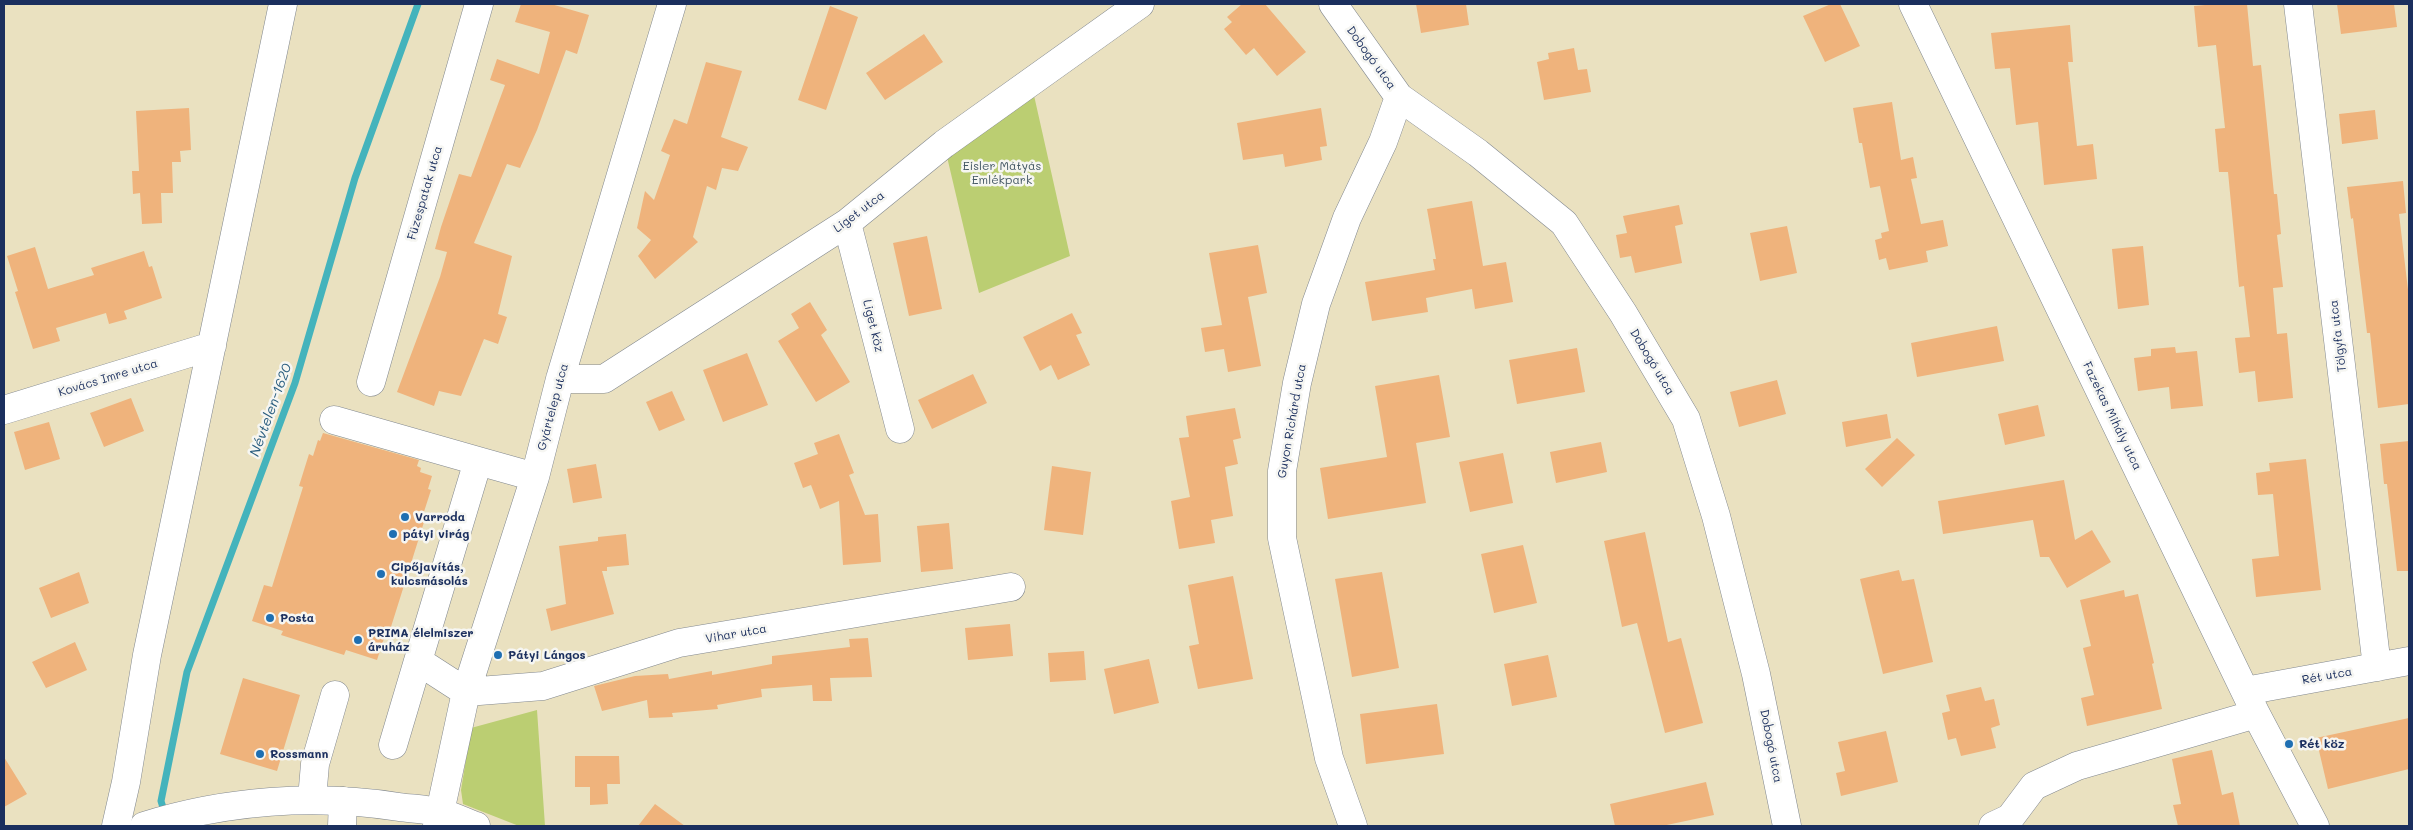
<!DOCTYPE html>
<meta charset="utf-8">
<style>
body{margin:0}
#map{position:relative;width:2413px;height:830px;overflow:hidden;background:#eae1c0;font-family:Mali,sans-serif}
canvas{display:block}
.frame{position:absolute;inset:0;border:5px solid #1b2f5e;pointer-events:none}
</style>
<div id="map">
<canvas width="2413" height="830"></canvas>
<div class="frame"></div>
</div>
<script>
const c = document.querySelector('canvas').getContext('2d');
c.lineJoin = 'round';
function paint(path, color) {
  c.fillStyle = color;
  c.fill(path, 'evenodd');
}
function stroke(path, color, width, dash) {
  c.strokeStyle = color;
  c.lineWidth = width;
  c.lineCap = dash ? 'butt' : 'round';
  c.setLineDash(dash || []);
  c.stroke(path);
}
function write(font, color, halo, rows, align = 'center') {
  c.font = font + ' Mali,sans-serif';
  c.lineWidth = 5;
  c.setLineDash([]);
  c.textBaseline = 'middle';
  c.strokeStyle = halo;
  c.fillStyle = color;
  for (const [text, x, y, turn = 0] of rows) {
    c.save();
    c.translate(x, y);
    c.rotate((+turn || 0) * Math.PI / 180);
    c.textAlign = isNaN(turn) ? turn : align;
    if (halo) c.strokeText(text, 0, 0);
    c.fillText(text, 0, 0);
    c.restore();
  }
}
paint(new Path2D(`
 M 1031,82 L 1070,256 L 979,293 L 944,144 Z
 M 537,710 L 545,826 L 519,826 L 463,804 L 461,790 L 471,728 Z`), '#bbce72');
stroke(new Path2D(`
 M 165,814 L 161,801 L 187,672 L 295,383 L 355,178 L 418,4`), '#44b3bc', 7);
paint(new Path2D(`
 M 521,4 L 551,4 L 589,15 L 577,54 L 566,50 L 537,130 L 520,168 L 507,164 L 474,243 L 512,256 L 498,314 L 507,317 L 498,344 L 484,339 L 461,396 L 439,391 L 434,406 L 397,392 L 440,277 L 447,252 L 435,249 L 441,227 L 459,174 L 471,177 L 505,85 L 490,80 L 497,59 L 539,74 L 550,32 L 515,22 Z
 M 1242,4 L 1265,4 L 1306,52 L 1277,76 L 1254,48 L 1246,55 L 1224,29 L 1232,22 L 1227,17 Z
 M 1416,4 L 1466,4 L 1469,25 L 1421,33 Z
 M 1831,4 L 1840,4 L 1860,46 L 1825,62 L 1803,16 Z
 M 2216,4 L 2247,4 L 2253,66 L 2261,65 L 2274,194 L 2277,194 L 2281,234 L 2277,235 L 2283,287 L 2273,288 L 2277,334 L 2287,333 L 2293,398 L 2258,402 L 2255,371 L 2239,373 L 2235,338 L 2250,337 L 2244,286 L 2239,287 L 2228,172 L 2219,172 L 2215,129 L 2225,128 L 2216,45 L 2198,47 L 2194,6 Z
 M 2337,4 L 2394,4 L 2397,27 L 2341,34 Z
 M 830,6 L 858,17 L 826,110 L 798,100 Z
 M 2070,25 L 2073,62 L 2068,62 L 2077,146 L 2093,144 L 2097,179 L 2044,185 L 2038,122 L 2016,125 L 2010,68 L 1995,69 L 1991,33 Z
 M 924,34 L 943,62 L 885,100 L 866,73 Z
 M 1574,48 L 1578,70 L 1587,69 L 1591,92 L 1544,100 L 1537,62 L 1549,59 L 1548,53 Z
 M 706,62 L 742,71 L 721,137 L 748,147 L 738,171 L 722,168 L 716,190 L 707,186 L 693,237 L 698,242 L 655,279 L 638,256 L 651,240 L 637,228 L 645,191 L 654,200 L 670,155 L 661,151 L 674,119 L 687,124 Z
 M 1892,102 L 1901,160 L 1913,157 L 1917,178 L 1911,179 L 1921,224 L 1943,220 L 1948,246 L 1926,251 L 1928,262 L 1889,270 L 1886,258 L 1879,260 L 1875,240 L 1882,238 L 1881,233 L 1889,231 L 1880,186 L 1870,188 L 1862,143 L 1859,143 L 1853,108 Z
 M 189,108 L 191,150 L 180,151 L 181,162 L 172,162 L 173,193 L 161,193 L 162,223 L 142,224 L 140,193 L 133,194 L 132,171 L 139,171 L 136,111 Z
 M 1321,108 L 1327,146 L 1320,147 L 1322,160 L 1285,167 L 1283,154 L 1243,160 L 1237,123 Z
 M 2375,110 L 2378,139 L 2342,144 L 2339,114 Z
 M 2403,181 L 2406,213 L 2399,214 L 2409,298 L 2409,404 L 2378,408 L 2370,333 L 2367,333 L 2353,218 L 2351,219 L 2347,187 Z
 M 1472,201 L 1483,266 L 1506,262 L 1513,302 L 1475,309 L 1472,289 L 1426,298 L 1428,312 L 1372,321 L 1365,282 L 1435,270 L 1433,259 L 1436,259 L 1427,209 Z
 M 1679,205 L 1683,224 L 1675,226 L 1682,263 L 1635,273 L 1631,256 L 1620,258 L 1616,235 L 1627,233 L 1623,216 Z
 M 1787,226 L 1797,273 L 1760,281 L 1750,233 Z
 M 927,236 L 942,309 L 909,316 L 893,243 Z
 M 1258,245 L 1267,293 L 1248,297 L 1261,366 L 1228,372 L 1224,349 L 1205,352 L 1201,328 L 1222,325 L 1209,253 Z
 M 2143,246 L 2149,305 L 2118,309 L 2112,249 Z
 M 35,247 L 48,289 L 94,275 L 91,268 L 144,251 L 149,267 L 152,266 L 162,298 L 124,311 L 127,319 L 109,324 L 106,313 L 56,328 L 60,341 L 33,349 L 15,292 L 18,291 L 7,256 Z
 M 810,302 L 827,330 L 821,335 L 850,382 L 816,402 L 778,341 L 799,328 L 791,314 Z
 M 1072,313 L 1082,333 L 1076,335 L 1090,365 L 1058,380 L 1051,365 L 1040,371 L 1023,337 Z
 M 1997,326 L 2004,361 L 1917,377 L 1911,343 Z
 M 2175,347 L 2176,353 L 2197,351 L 2203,406 L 2171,409 L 2169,387 L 2138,391 L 2134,358 L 2151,356 L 2151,349 Z
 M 1577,348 L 1585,392 L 1517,404 L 1509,360 Z
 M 747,353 L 768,405 L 723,422 L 703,370 Z
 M 973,374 L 987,403 L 932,429 L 918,400 Z
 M 1439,375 L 1450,437 L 1416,443 L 1426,503 L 1328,519 L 1320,468 L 1387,457 L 1375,386 Z
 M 1777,380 L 1786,414 L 1739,427 L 1730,392 Z
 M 672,391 L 685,420 L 659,431 L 646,402 Z
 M 131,398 L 144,431 L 104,447 L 90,413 Z
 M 2038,405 L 2045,436 L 2005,445 L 1998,414 Z
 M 1235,408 L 1241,438 L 1233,440 L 1238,464 L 1225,467 L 1233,516 L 1211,520 L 1215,543 L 1179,549 L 1171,501 L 1190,497 L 1179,438 L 1189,437 L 1186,416 Z
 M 1887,414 L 1891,438 L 1846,447 L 1842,422 Z
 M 49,422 L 60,459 L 25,470 L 14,432 Z
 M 323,433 L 419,460 L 417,466 L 421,468 L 420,472 L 432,476 L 428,489 L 431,490 L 421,521 L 424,522 L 390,630 L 387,629 L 377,660 L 346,650 L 344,655 L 281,635 L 283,631 L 252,621 L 264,585 L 272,587 L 303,487 L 299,486 L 309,454 L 313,456 L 318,440 L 320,441 Z
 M 839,434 L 854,473 L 849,475 L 865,515 L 878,514 L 881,562 L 843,565 L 839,501 L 820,509 L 811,485 L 803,488 L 794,463 L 818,454 L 814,443 Z
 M 1897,438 L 1915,455 L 1882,487 L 1865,469 Z
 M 2409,441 L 2409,571 L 2397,571 L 2387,484 L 2384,484 L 2380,444 Z
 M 1601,442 L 1607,472 L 1556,483 L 1550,452 Z
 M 1503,453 L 1513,503 L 1470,512 L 1459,462 Z
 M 2306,459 L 2321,590 L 2256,597 L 2252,559 L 2279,556 L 2273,494 L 2258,495 L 2256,473 L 2270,471 L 2269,463 Z
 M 596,464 L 602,498 L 573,503 L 567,469 Z
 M 1052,466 L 1091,472 L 1083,535 L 1044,530 Z
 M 2064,480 L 2075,540 L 2092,530 L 2111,562 L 2067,588 L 2049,557 L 2040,557 L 2033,520 L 1943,534 L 1938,501 Z
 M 949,523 L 953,569 L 921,572 L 917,526 Z
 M 1645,532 L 1668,642 L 1681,638 L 1703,723 L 1665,733 L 1637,623 L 1622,627 L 1604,541 Z
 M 626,534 L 629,565 L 607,567 L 607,571 L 602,571 L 614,614 L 551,631 L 546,609 L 566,604 L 559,546 L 598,541 L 598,537 Z
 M 1523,545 L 1537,603 L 1494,613 L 1481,554 Z
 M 1899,570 L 1902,581 L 1914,579 L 1933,662 L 1883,674 L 1860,579 Z
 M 79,572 L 89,603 L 51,618 L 39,588 Z
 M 1382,572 L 1399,668 L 1352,677 L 1335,579 Z
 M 1233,576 L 1253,679 L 1198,689 L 1189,646 L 1199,644 L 1188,585 Z
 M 2124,590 L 2125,597 L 2138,594 L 2154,663 L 2152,664 L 2162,709 L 2087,726 L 2081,698 L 2094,695 L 2083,648 L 2091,646 L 2080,600 Z
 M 1010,624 L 1013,656 L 968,660 L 965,628 Z
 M 868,638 L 872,677 L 830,678 L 832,701 L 813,701 L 812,685 L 761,689 L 762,697 L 717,705 L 718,709 L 672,713 L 673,717 L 649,718 L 647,700 L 602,711 L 594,686 L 635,676 L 668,674 L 669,679 L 712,671 L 712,675 L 772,664 L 772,656 L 850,647 L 849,639 Z
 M 75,642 L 87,670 L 46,688 L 32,662 Z
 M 1084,651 L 1086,680 L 1050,682 L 1048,653 Z
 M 1548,655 L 1557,697 L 1512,706 L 1504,664 Z
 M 1149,659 L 1159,703 L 1114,714 L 1104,669 Z
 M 243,678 L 300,695 L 277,771 L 220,754 Z
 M 1981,687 L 1985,701 L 1994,699 L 2000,725 L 1991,728 L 1996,748 L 1961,756 L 1956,738 L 1948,740 L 1942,713 L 1950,711 L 1946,695 Z
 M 1437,704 L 1444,754 L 1366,764 L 1360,714 Z
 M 2409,718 L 2409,769 L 2328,789 L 2316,738 Z
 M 1886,731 L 1898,782 L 1841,796 L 1836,773 L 1845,771 L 1838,742 Z
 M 2212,750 L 2222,795 L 2233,792 L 2240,826 L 2178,826 L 2173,805 L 2181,804 L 2172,759 Z
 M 575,756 L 619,756 L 620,784 L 607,784 L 608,804 L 590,805 L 590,787 L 575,787 Z
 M 4,757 L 27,794 L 4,807 Z
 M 1706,782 L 1714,815 L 1662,826 L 1615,826 L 1610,804 Z
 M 655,804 L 685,826 L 638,826 Z`), '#efb37c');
const minor = new Path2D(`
 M 1333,4 L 1399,97 L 1478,153 L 1564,223 L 1623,313 L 1686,419 L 1716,516 L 1756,674 L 1787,826
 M 1913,4 L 2256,714 L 2315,826
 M 2298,4 L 2377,667
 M 847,223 L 900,429
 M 560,379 L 604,379 L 646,352 L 847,223 L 944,144 L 1140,4
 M 371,382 L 479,4
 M 4,410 L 212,346
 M 334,420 L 478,461
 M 535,477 L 478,461 L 418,661 L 466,692 L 543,686 L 679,643 L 1011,587
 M 2245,691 L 2409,661
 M 393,745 L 418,661
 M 312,799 L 315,764 L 335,695
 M 116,826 L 126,782 L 147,655 L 283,4
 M 342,826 L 343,801
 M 437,826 L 466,692 L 535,477 L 560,379 L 672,4
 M 1353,826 L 1329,758 L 1282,538 L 1282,471 L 1297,383 L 1316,304 L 1347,218 L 1383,142 L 1399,97
 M 1993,826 L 2010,818 L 2034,786 L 2077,766 L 2256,714`);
const major = new Path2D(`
 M 144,826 C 226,800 314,794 399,807 C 413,809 427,809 441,813 C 453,816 465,822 476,826`);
stroke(minor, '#82888f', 29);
stroke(major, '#82888f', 29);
stroke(minor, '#fff', 28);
stroke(major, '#fff', 28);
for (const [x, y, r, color] of [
 [405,517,5,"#1f6fb2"],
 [393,534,5,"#1f6fb2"],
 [381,574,5,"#1f6fb2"],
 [270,618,5,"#1f6fb2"],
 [358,640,5,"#1f6fb2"],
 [498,655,5,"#1f6fb2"],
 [2289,744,5,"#1f6fb2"],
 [260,754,5,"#1f6fb2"]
]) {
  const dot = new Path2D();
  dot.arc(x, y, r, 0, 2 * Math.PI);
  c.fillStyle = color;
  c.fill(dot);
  stroke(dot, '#f6f6f2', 2);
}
write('12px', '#1b2f5e', '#f6f6f2', [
 ["Dobogó utca",1371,58,54],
 ["Füzespatak utca",425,193,-74],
 ["Liget utca",859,212,-37],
 ["Liget köz",873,326,76],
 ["Tölgyfa utca",2338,336,-97],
 ["Dobogó utca",1652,362,59],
 ["Kovács Imre utca",108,378,-17],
 ["Gyártelep utca",553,407,-75],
 ["Fazekas Mihály utca",2112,416,64],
 ["Guyon Richárd utca",1292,421,-80],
 ["Vihar utca",736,634,-10],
 ["Rét utca",2327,676,-10],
 ["Dobogó utca",1771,746,79]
]);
write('12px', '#435763', '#f6f6f2', [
 ["Eisler Mátyás",1002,166],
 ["Emlékpark",1002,180]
]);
write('bold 12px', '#1b2f5e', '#f6f6f2', [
 ["Varroda",415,517],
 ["pátyi virág",403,534],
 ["Cipőjavítás,",391,567],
 ["kulcsmásolás",391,581],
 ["Posta",280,618],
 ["PRIMA élelmiszer",368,633],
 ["áruház",368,647],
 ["Pátyi Lángos",508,655],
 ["Rét köz",2299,744],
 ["Rossmann",270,754]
], 'left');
write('italic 14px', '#295d7f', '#f6f6f2', [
 ["Névtelen-1620",271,410,-70]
]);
</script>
